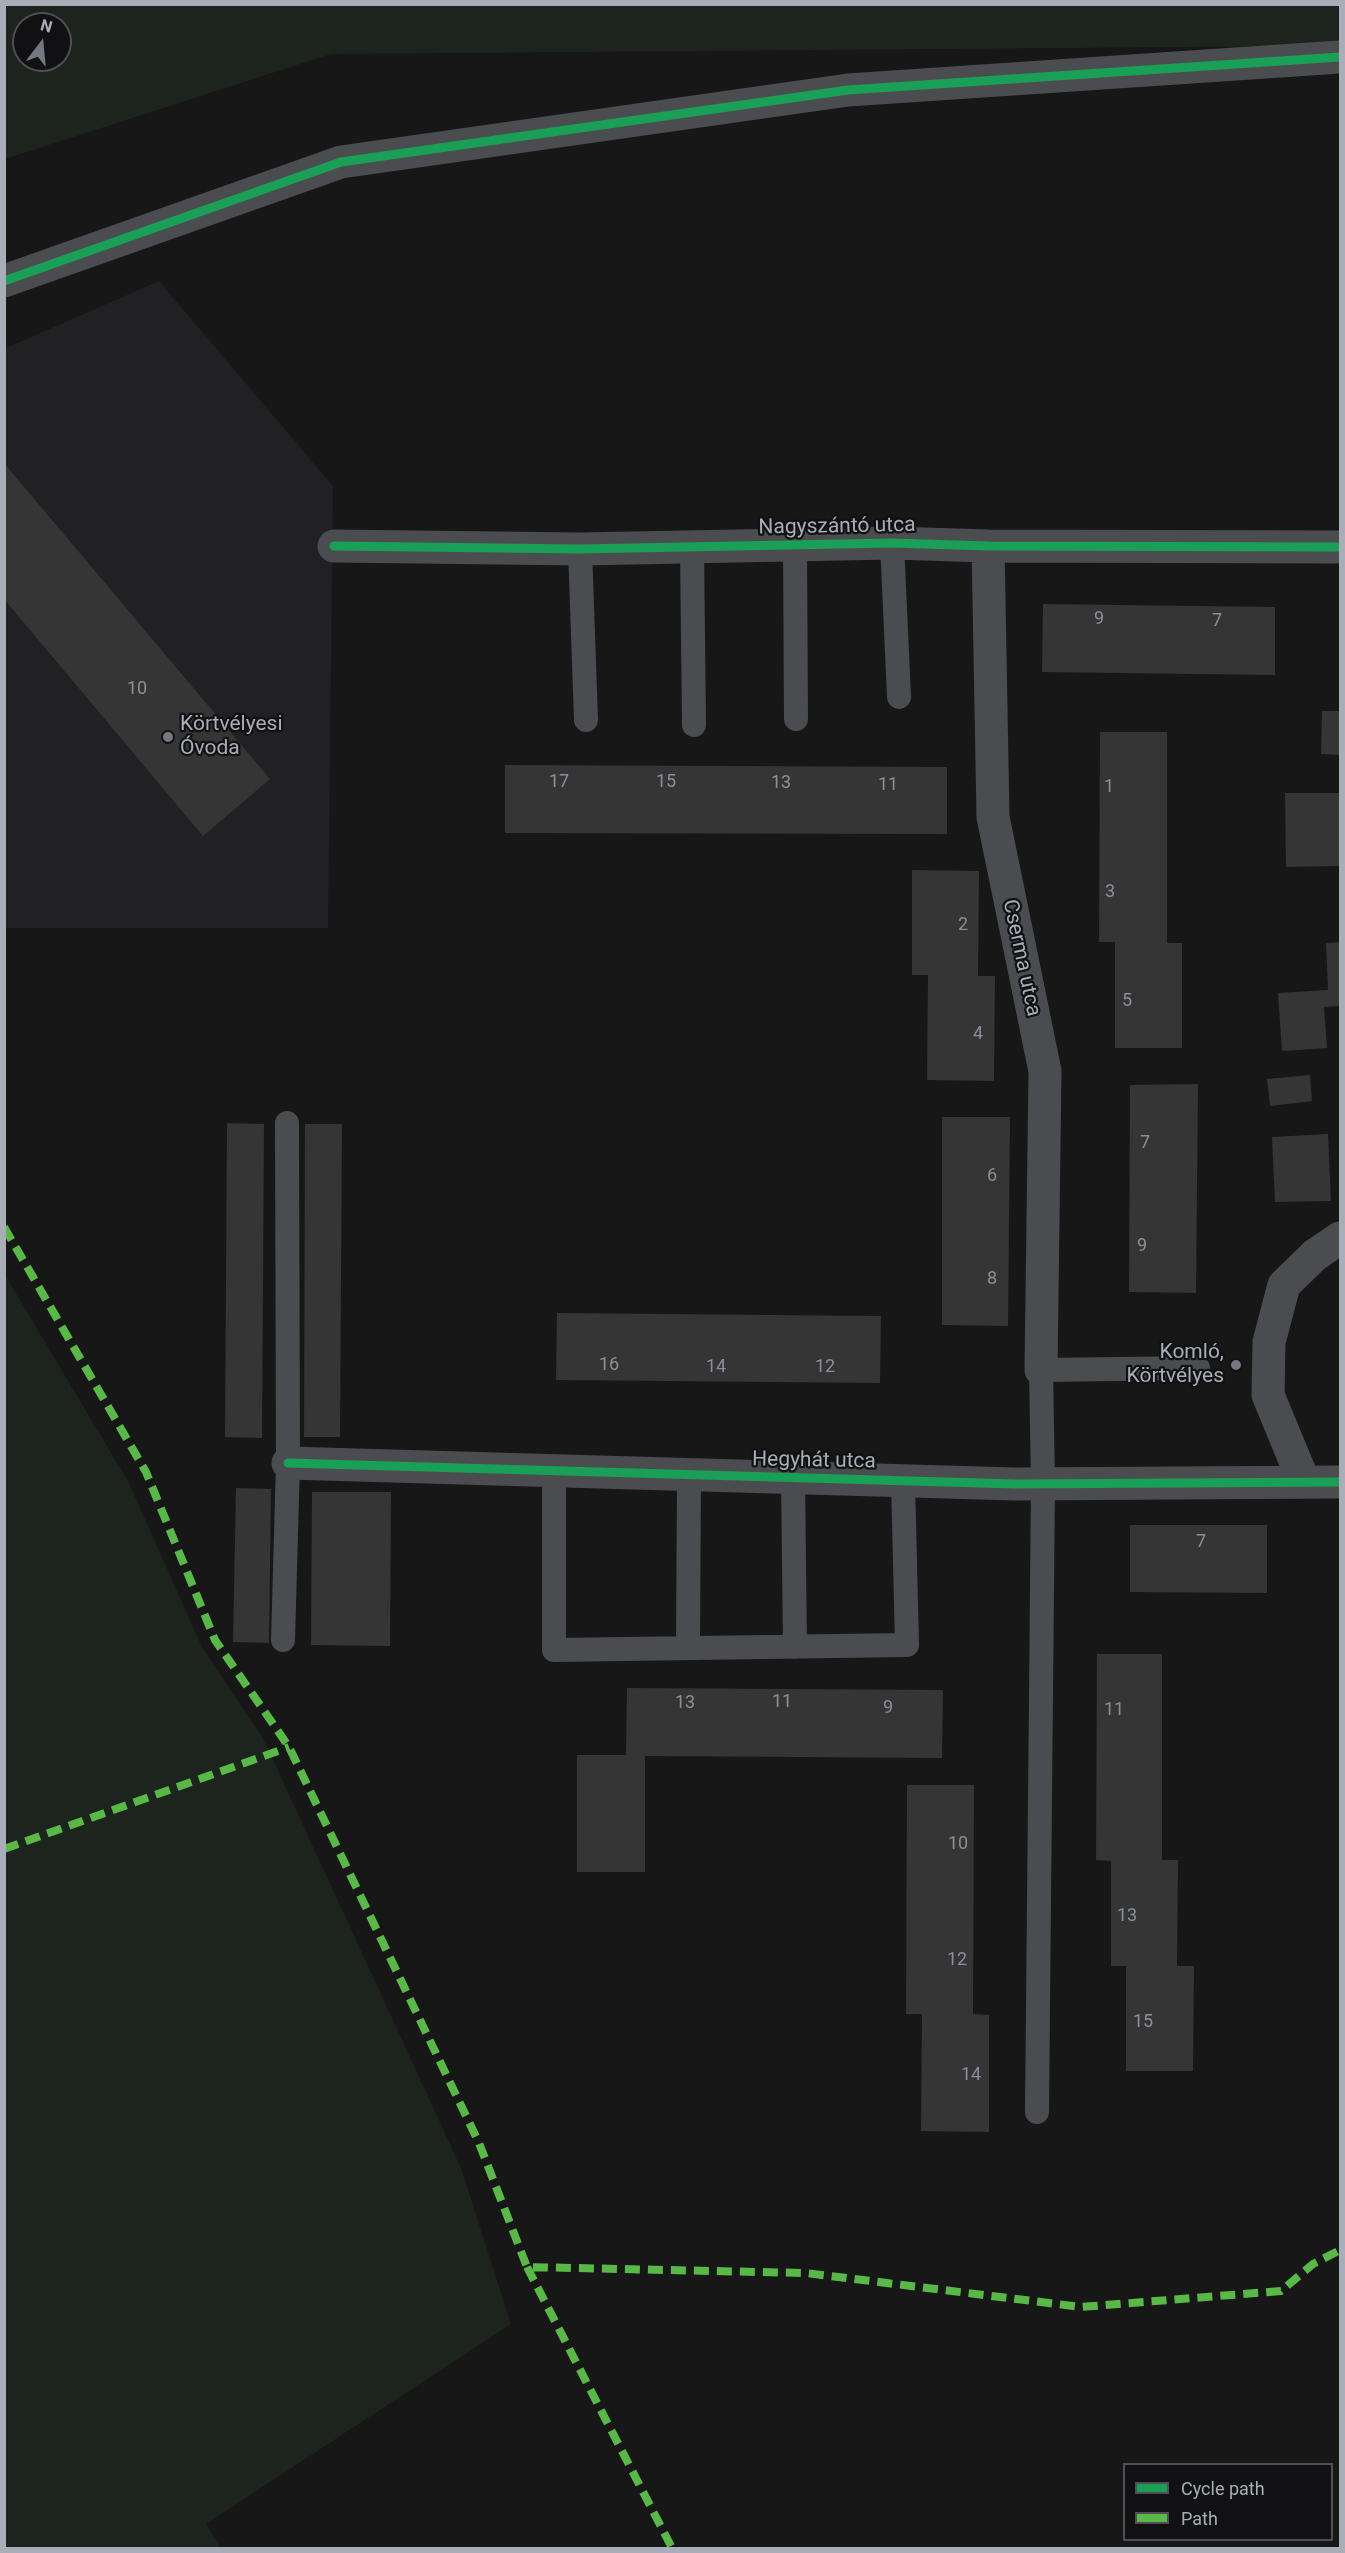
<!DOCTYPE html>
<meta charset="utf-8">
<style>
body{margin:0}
#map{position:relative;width:1345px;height:2553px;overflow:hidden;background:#171717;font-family:Roboto,sans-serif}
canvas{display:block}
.frame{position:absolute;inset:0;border:6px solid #a8adb8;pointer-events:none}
.legend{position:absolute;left:1123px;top:2463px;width:210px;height:78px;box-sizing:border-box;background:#111113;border:2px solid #4d4f55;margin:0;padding:8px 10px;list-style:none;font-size:18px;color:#a8adb8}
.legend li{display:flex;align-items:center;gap:12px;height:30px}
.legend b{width:30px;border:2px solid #4d4f55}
.north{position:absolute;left:12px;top:12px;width:60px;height:60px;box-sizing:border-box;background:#111113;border:2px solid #4d4f55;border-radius:50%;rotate:16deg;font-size:16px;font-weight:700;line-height:24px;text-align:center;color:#a8adb8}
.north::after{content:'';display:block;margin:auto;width:21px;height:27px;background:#757880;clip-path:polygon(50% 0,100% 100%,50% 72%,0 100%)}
</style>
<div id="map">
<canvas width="1345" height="2553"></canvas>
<div class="frame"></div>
<ul class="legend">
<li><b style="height:8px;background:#1a9f57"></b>Cycle path</li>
<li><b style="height:8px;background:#58b947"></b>Path</li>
</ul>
<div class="north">N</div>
</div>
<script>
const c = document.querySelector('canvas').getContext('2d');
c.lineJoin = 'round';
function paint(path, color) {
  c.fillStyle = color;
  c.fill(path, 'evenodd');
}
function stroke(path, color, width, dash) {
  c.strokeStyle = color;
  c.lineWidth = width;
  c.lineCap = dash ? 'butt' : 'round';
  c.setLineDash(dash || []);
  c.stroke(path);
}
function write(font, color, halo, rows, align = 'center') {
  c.font = font + ' Roboto,sans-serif';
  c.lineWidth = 4.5;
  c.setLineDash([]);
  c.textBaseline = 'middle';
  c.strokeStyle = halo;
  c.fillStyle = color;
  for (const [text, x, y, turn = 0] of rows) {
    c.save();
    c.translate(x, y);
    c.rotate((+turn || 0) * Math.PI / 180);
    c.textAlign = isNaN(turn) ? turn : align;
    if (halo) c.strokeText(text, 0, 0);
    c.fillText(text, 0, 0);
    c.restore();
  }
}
paint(new Path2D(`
 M 159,281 L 333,486 L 328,928 L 5,928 L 4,349 Z`), '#212123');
paint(new Path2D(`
 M 5,5 L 1340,5 L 1340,44 L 1301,46 L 331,54 L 5,159 ZM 24,24 L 60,24 L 60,60 L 24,60 Z
 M 5,1275 L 129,1483 L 202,1647 L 263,1738 L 461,2168 L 511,2324 L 206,2524 L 221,2548 L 5,2548 Z`), '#1d241e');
paint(new Path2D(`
 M 4,463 L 270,779 L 203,836 L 4,599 Z
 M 1043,604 L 1275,607 L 1275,675 L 1042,672 Z
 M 1322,711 L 1340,711 L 1340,755 L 1321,754 Z
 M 1100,732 L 1167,732 L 1167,943 L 1182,943 L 1182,1048 L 1115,1048 L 1115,942 L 1099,942 Z
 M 505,765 L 947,767 L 947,834 L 505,833 Z
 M 1285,793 L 1340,793 L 1340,866 L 1286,867 Z
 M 912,870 L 979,871 L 978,976 L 995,976 L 994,1081 L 927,1080 L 928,975 L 912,975 Z
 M 1340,942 L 1340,1006 L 1324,1007 L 1327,1048 L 1282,1051 L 1278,993 L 1328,990 L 1326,943 Z
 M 1310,1075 L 1312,1101 L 1270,1106 L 1267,1079 Z
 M 1198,1084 L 1196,1293 L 1129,1292 L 1130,1085 Z
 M 942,1117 L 1010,1117 L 1008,1326 L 942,1325 Z
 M 227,1123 L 264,1124 L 262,1438 L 225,1437 Z
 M 305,1124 L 342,1124 L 340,1437 L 304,1437 Z
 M 1328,1134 L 1331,1201 L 1275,1202 L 1272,1137 Z
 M 557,1313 L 881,1316 L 880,1383 L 556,1380 Z
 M 236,1488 L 271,1489 L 269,1643 L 233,1642 Z
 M 312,1492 L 391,1492 L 390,1646 L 311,1645 Z
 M 1130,1525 L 1267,1525 L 1267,1593 L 1130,1592 Z
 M 1097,1654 L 1162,1654 L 1162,1860 L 1178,1860 L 1177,1966 L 1194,1966 L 1193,2071 L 1126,2071 L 1126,1966 L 1111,1966 L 1111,1861 L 1096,1860 Z
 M 627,1688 L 943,1690 L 942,1758 L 645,1756 L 645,1872 L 577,1872 L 577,1755 L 626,1755 Z
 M 907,1785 L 974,1785 L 973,2014 L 989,2015 L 989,2132 L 921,2131 L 922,2014 L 906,2014 Z`), '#353536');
stroke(new Path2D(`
 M 892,543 L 899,697
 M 795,544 L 796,719
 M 692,548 L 694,725
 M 580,549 L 586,720
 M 554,1472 L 554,1650 L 907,1645 L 903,1481
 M 793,1478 L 795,1647
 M 283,1640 L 288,1463 L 287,1123
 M 688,1648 L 689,1476
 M 1037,2112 L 1043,1484 L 1041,1370 L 1198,1368`), '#4b4c50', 24);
stroke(new Path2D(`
 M 4,281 L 341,162 L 848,90 L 1340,57
 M 334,546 L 580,549 L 892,543 L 988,546 L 1340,547
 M 988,546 L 993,817 L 1045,1071 L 1041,1370
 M 288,1463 L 1015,1484 L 1340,1482
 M 1304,1482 L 1268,1395 L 1269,1342 L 1284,1285 L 1315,1255 L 1340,1238`), '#4b4c50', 33);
stroke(new Path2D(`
 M 4,1227 L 146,1472 L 215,1640 L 289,1747 L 479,2143 L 527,2267 L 806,2273 L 1081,2307 L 1281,2291 L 1313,2264 L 1340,2250
 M 4,1849 L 289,1747
 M 527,2267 L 672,2548`), '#58b947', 8, [15, 8]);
stroke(new Path2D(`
 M 4,281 L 341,162 L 848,90 L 1340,57
 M 334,546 L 580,549 L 892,543 L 988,546 L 1340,547
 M 288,1463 L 1015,1484 L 1340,1482`), '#1a9f57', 9);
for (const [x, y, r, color] of [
 [168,737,6,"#757880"],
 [1236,1365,6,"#757880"]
]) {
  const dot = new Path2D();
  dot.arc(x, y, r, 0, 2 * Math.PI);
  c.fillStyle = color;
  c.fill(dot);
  stroke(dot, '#111113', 2);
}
write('18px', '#8b8f98', null, [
 ["9",1099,619],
 ["7",1217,621],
 ["10",137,689],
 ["17",559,782],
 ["15",666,782],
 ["13",781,783],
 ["11",888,785],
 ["1",1109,787],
 ["3",1110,892],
 ["2",963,925],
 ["5",1127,1001],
 ["4",978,1034],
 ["7",1145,1143],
 ["6",992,1176],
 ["9",1142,1246],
 ["8",992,1279],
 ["16",609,1365],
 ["14",716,1367],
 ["12",825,1367],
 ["7",1201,1542],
 ["11",782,1702],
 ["13",685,1703],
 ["9",888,1708],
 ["11",1114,1710],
 ["10",958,1844],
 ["13",1127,1916],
 ["12",957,1960],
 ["15",1143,2022],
 ["14",971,2075]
]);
write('21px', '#a8adb8', '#111113', [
 ["Nagyszántó utca",837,527,-1],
 ["Cserma utca",1021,958,78],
 ["Hegyhát utca",814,1461,1]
]);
write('21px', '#a8adb8', '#111113', [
 ["Körtvélyesi",180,725],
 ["Óvoda",180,749],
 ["Komló,",1224,1353,"right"],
 ["Körtvélyes",1224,1377,"right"]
], 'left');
</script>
